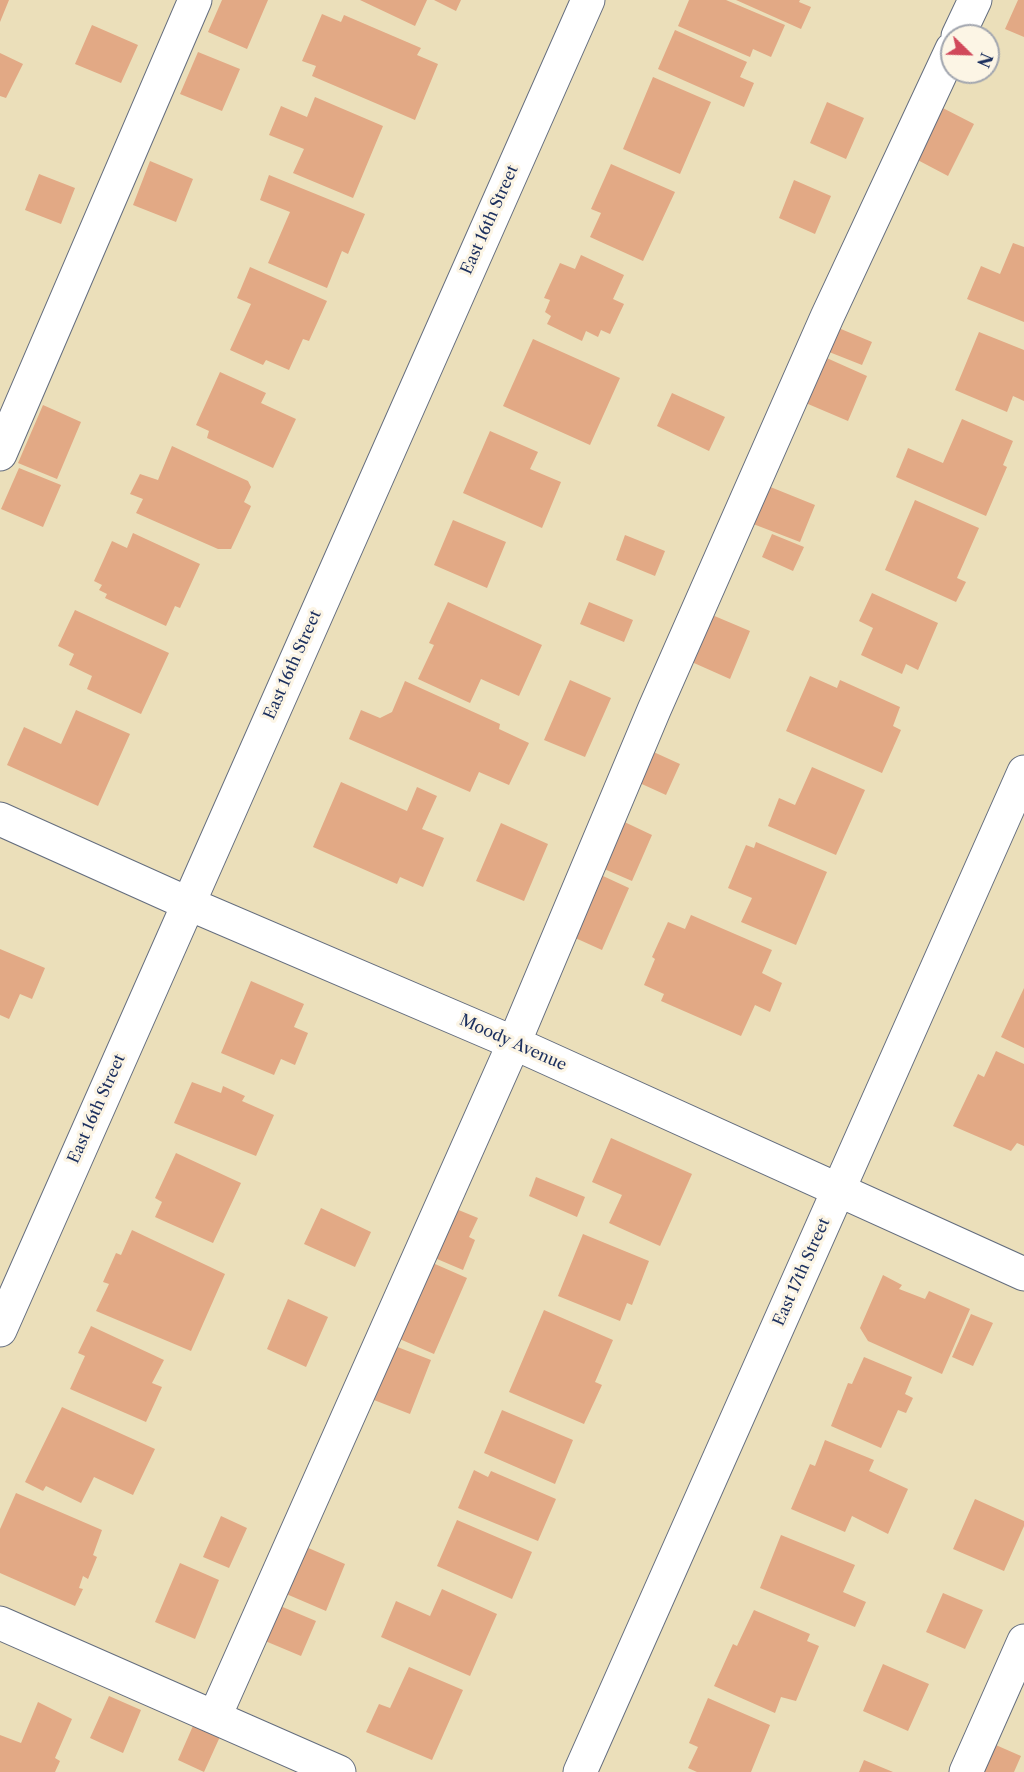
<!DOCTYPE html>
<style>
body{margin:0}
#map{position:relative;width:1024px;height:1772px;overflow:hidden;background:#ebdfba;font-family:"Libre Caslon Text",serif}
canvas{display:block}
.north{position:absolute;left:940px;top:24px;width:60px;height:60px;box-sizing:border-box;background:#fcf5e5;border:2px solid #a2a6af;border-radius:50%;rotate:113deg;font-size:16px;font-weight:700;line-height:24px;text-align:center;color:#1b2f5e}
.north::after{content:'';display:block;margin:auto;width:21px;height:27px;background:#d1495b;clip-path:polygon(50% 0,100% 100%,50% 72%,0 100%)}
</style>
<div id="map">
<canvas width="1024" height="1772"></canvas>
<div class="north">N</div>
</div>
<script>
const c = document.querySelector('canvas').getContext('2d');
c.lineJoin = 'round';
function paint(path, color) {
  c.fillStyle = color;
  c.fill(path, 'evenodd');
}
function stroke(path, color, width, dash) {
  c.strokeStyle = color;
  c.lineWidth = width;
  c.lineCap = dash ? 'butt' : 'round';
  c.setLineDash(dash || []);
  c.stroke(path);
}
function write(font, color, halo, rows, align = 'center') {
  c.font = font + ' "Libre Caslon Text",serif';
  c.lineWidth = 6;
  c.setLineDash([]);
  c.textBaseline = 'middle';
  c.strokeStyle = halo;
  c.fillStyle = color;
  for (const [text, x, y, turn = 0] of rows) {
    c.save();
    c.translate(x, y);
    c.rotate((+turn || 0) * Math.PI / 180);
    c.textAlign = isNaN(turn) ? turn : align;
    if (halo) c.strokeText(text, 0, 0);
    c.fillText(text, 0, 0);
    c.restore();
  }
}
paint(new Path2D(`
 M 0,0 L 9,0 L 0,22 Z
 M 222,0 L 268,0 L 247,49 L 208,32 Z
 M 360,0 L 427,0 L 415,26 Z
 M 434,0 L 461,0 L 456,11 Z
 M 689,0 L 726,0 L 785,25 L 771,57 L 753,49 L 750,57 L 678,26 Z
 M 736,0 L 800,0 L 799,2 L 811,7 L 801,29 Z
 M 1018,0 L 1024,0 L 1024,37 L 1005,29 Z
 M 322,14 L 341,22 L 344,15 L 421,48 L 417,55 L 438,64 L 415,120 L 312,76 L 316,66 L 302,61 Z
 M 92,25 L 138,45 L 121,83 L 75,64 Z
 M 675,30 L 747,62 L 740,77 L 754,83 L 744,107 L 658,69 Z
 M 198,52 L 240,69 L 222,111 L 180,94 Z
 M 0,53 L 23,64 L 6,98 L 0,96 Z
 M 653,77 L 711,102 L 680,174 L 623,149 Z
 M 315,97 L 383,126 L 353,198 L 293,173 L 304,149 L 269,135 L 281,106 L 307,117 Z
 M 827,102 L 864,118 L 846,159 L 810,143 Z
 M 935,104 L 974,124 L 948,176 L 910,156 Z
 M 150,161 L 193,179 L 176,222 L 133,205 Z
 M 611,164 L 675,192 L 643,261 L 590,237 L 601,213 L 591,209 Z
 M 39,174 L 75,188 L 61,224 L 25,210 Z
 M 269,175 L 365,214 L 348,254 L 342,251 L 327,288 L 268,263 L 290,212 L 260,200 Z
 M 794,180 L 831,196 L 815,234 L 779,218 Z
 M 1013,243 L 1024,247 L 1024,322 L 967,299 L 981,266 L 1000,274 Z
 M 581,255 L 624,275 L 613,299 L 624,304 L 610,334 L 601,330 L 598,337 L 586,331 L 582,341 L 547,324 L 551,316 L 545,312 L 550,300 L 544,298 L 560,263 L 575,269 Z
 M 250,267 L 327,301 L 309,341 L 303,339 L 289,370 L 266,360 L 263,365 L 230,350 L 251,304 L 237,298 Z
 M 829,324 L 872,342 L 862,365 L 819,348 Z
 M 979,332 L 1024,350 L 1024,401 L 1013,396 L 1007,412 L 955,390 Z
 M 533,339 L 620,378 L 590,445 L 503,406 Z
 M 820,355 L 867,376 L 848,421 L 801,401 Z
 M 220,372 L 266,393 L 261,403 L 296,419 L 273,468 L 207,438 L 209,431 L 196,425 Z
 M 672,393 L 725,417 L 709,451 L 657,426 Z
 M 43,405 L 81,422 L 57,479 L 18,463 Z
 M 962,419 L 1013,441 L 1003,465 L 1007,467 L 986,516 L 896,477 L 908,448 L 943,463 Z
 M 490,431 L 538,452 L 530,469 L 561,482 L 542,528 L 463,493 Z
 M 172,446 L 248,481 L 251,487 L 244,502 L 251,506 L 231,549 L 218,549 L 136,513 L 143,499 L 130,494 L 140,474 L 158,480 Z
 M 19,468 L 61,485 L 43,527 L 1,509 Z
 M 763,484 L 815,505 L 800,542 L 748,522 Z
 M 915,500 L 979,528 L 957,578 L 966,582 L 956,602 L 885,570 Z
 M 453,520 L 506,542 L 487,588 L 434,565 Z
 M 133,533 L 200,564 L 180,608 L 175,606 L 166,626 L 105,598 L 107,594 L 99,590 L 102,585 L 94,581 L 112,541 L 127,548 Z
 M 772,534 L 804,547 L 793,571 L 762,557 Z
 M 625,535 L 665,551 L 655,576 L 616,560 Z
 M 872,593 L 938,623 L 918,670 L 906,664 L 902,674 L 861,655 L 873,628 L 859,621 Z
 M 448,602 L 542,645 L 519,696 L 481,679 L 470,703 L 418,679 L 434,645 L 429,643 Z
 M 589,602 L 633,620 L 624,642 L 580,624 Z
 M 75,610 L 169,653 L 141,714 L 87,689 L 92,676 L 69,665 L 74,654 L 58,646 Z
 M 705,612 L 750,631 L 730,679 L 685,659 Z
 M 810,676 L 837,688 L 840,680 L 900,707 L 893,726 L 901,730 L 882,773 L 786,731 Z
 M 570,680 L 611,698 L 585,757 L 544,740 Z
 M 405,681 L 500,724 L 499,729 L 529,743 L 509,785 L 479,772 L 470,792 L 349,739 L 361,710 L 380,718 L 392,712 Z
 M 76,710 L 130,734 L 98,806 L 7,765 L 24,727 L 61,744 Z
 M 647,749 L 680,764 L 666,795 L 633,780 Z
 M 812,767 L 865,790 L 836,855 L 768,826 L 779,798 L 795,805 Z
 M 341,782 L 407,811 L 417,787 L 437,796 L 422,829 L 444,838 L 423,887 L 400,877 L 397,884 L 313,847 Z
 M 616,818 L 652,835 L 632,881 L 595,865 Z
 M 501,823 L 548,844 L 524,901 L 476,881 Z
 M 756,842 L 827,872 L 796,945 L 741,922 L 752,898 L 728,888 L 746,845 L 754,848 Z
 M 590,870 L 629,888 L 602,950 L 562,932 Z
 M 691,915 L 772,950 L 762,973 L 782,983 L 770,1012 L 755,1005 L 741,1036 L 661,1001 L 664,994 L 644,985 L 655,959 L 652,957 L 668,922 L 685,929 Z
 M 0,949 L 45,968 L 32,999 L 20,994 L 9,1019 L 0,1015 Z
 M 251,981 L 304,1004 L 294,1027 L 308,1033 L 295,1065 L 281,1059 L 274,1075 L 221,1053 Z
 M 1024,988 L 1024,1048 L 1001,1037 Z
 M 996,1051 L 1024,1064 L 1024,1146 L 1017,1143 L 1011,1151 L 953,1126 L 978,1074 L 984,1077 Z
 M 192,1082 L 221,1093 L 223,1086 L 245,1096 L 242,1101 L 274,1115 L 256,1156 L 174,1123 Z
 M 611,1138 L 692,1174 L 660,1246 L 609,1223 L 622,1195 L 592,1182 Z
 M 176,1153 L 241,1183 L 213,1243 L 155,1217 L 162,1202 L 155,1198 Z
 M 536,1177 L 585,1197 L 577,1217 L 529,1196 Z
 M 444,1204 L 478,1218 L 469,1237 L 475,1240 L 463,1270 L 423,1253 Z
 M 321,1208 L 371,1232 L 355,1267 L 304,1244 Z
 M 132,1230 L 225,1274 L 191,1351 L 96,1311 L 109,1284 L 103,1282 L 116,1253 L 121,1255 Z
 M 583,1234 L 649,1261 L 632,1305 L 627,1303 L 620,1321 L 558,1296 Z
 M 419,1257 L 467,1278 L 434,1354 L 386,1333 Z
 M 883,1275 L 902,1285 L 899,1289 L 925,1299 L 929,1291 L 970,1309 L 942,1374 L 868,1341 L 860,1328 Z
 M 288,1299 L 328,1317 L 306,1367 L 267,1349 Z
 M 544,1310 L 613,1340 L 595,1382 L 602,1385 L 584,1424 L 509,1392 Z
 M 971,1314 L 993,1323 L 973,1366 L 952,1357 Z
 M 91,1326 L 164,1360 L 152,1383 L 162,1387 L 146,1422 L 70,1389 L 85,1356 L 78,1353 Z
 M 382,1341 L 431,1360 L 410,1414 L 361,1395 Z
 M 864,1357 L 912,1377 L 905,1394 L 913,1398 L 906,1413 L 898,1410 L 881,1448 L 831,1426 L 848,1383 L 852,1384 Z
 M 62,1407 L 155,1449 L 133,1495 L 94,1477 L 81,1503 L 46,1486 L 43,1491 L 25,1482 Z
 M 502,1410 L 573,1440 L 555,1484 L 484,1453 Z
 M 825,1440 L 874,1460 L 869,1471 L 908,1489 L 888,1534 L 852,1516 L 845,1532 L 791,1509 L 810,1464 L 815,1466 Z
 M 474,1470 L 488,1477 L 491,1471 L 556,1499 L 538,1541 L 458,1508 Z
 M 16,1493 L 102,1530 L 93,1555 L 97,1557 L 88,1579 L 83,1576 L 79,1588 L 83,1589 L 75,1606 L 0,1573 L 0,1529 Z
 M 975,1499 L 1024,1521 L 1024,1526 L 1004,1571 L 953,1549 Z
 M 221,1516 L 247,1528 L 229,1568 L 203,1557 Z
 M 457,1520 L 532,1552 L 512,1599 L 437,1566 Z
 M 781,1535 L 855,1565 L 843,1592 L 866,1602 L 855,1627 L 760,1588 Z
 M 297,1543 L 345,1564 L 326,1611 L 277,1590 Z
 M 180,1563 L 219,1580 L 195,1639 L 155,1622 Z
 M 442,1589 L 497,1614 L 470,1676 L 381,1637 L 396,1601 L 430,1616 Z
 M 943,1593 L 983,1610 L 965,1649 L 926,1632 Z
 M 273,1603 L 316,1621 L 301,1656 L 258,1638 Z
 M 754,1610 L 810,1634 L 807,1641 L 819,1646 L 796,1701 L 781,1697 L 775,1713 L 714,1686 L 733,1644 L 737,1646 Z
 M 883,1664 L 929,1684 L 908,1731 L 863,1711 Z
 M 409,1667 L 463,1690 L 432,1760 L 366,1732 L 379,1704 L 390,1708 Z
 M 109,1696 L 141,1710 L 123,1753 L 90,1738 Z
 M 708,1698 L 770,1725 L 751,1772 L 697,1772 L 688,1768 L 698,1747 L 689,1743 Z
 M 38,1702 L 72,1719 L 55,1758 L 60,1761 L 55,1772 L 0,1772 L 0,1735 L 21,1743 Z
 M 196,1719 L 223,1730 L 204,1772 L 178,1760 Z
 M 982,1739 L 1021,1756 L 1014,1772 L 968,1772 Z
 M 864,1760 L 893,1772 L 859,1772 Z`), '#e2a985');
const minor = new Path2D(`
 M 958,36 L 975,0
 M 0,454 L 195,0
 M 0,819 L 187,903 L 514,1043 L 1024,1274
 M 0,1330 L 588,0
 M 0,1623 L 339,1772
 M 215,1716 L 514,1043 L 654,710 L 827,317 L 952,49
 M 580,1772 L 1024,772
 M 966,1772 L 1024,1641`);
stroke(minor, '#646d7e', 35);
stroke(minor, '#fff', 33);
write('16px', '#1b2f5e', '#fcf5e5', [
 ["East 16th Street",490,220,-66],
 ["East 16th Street",293,665,-66],
 ["Moody Avenue",513,1043,24],
 ["East 16th Street",97,1109,-66],
 ["East 17th Street",802,1272,-66]
]);
</script>
